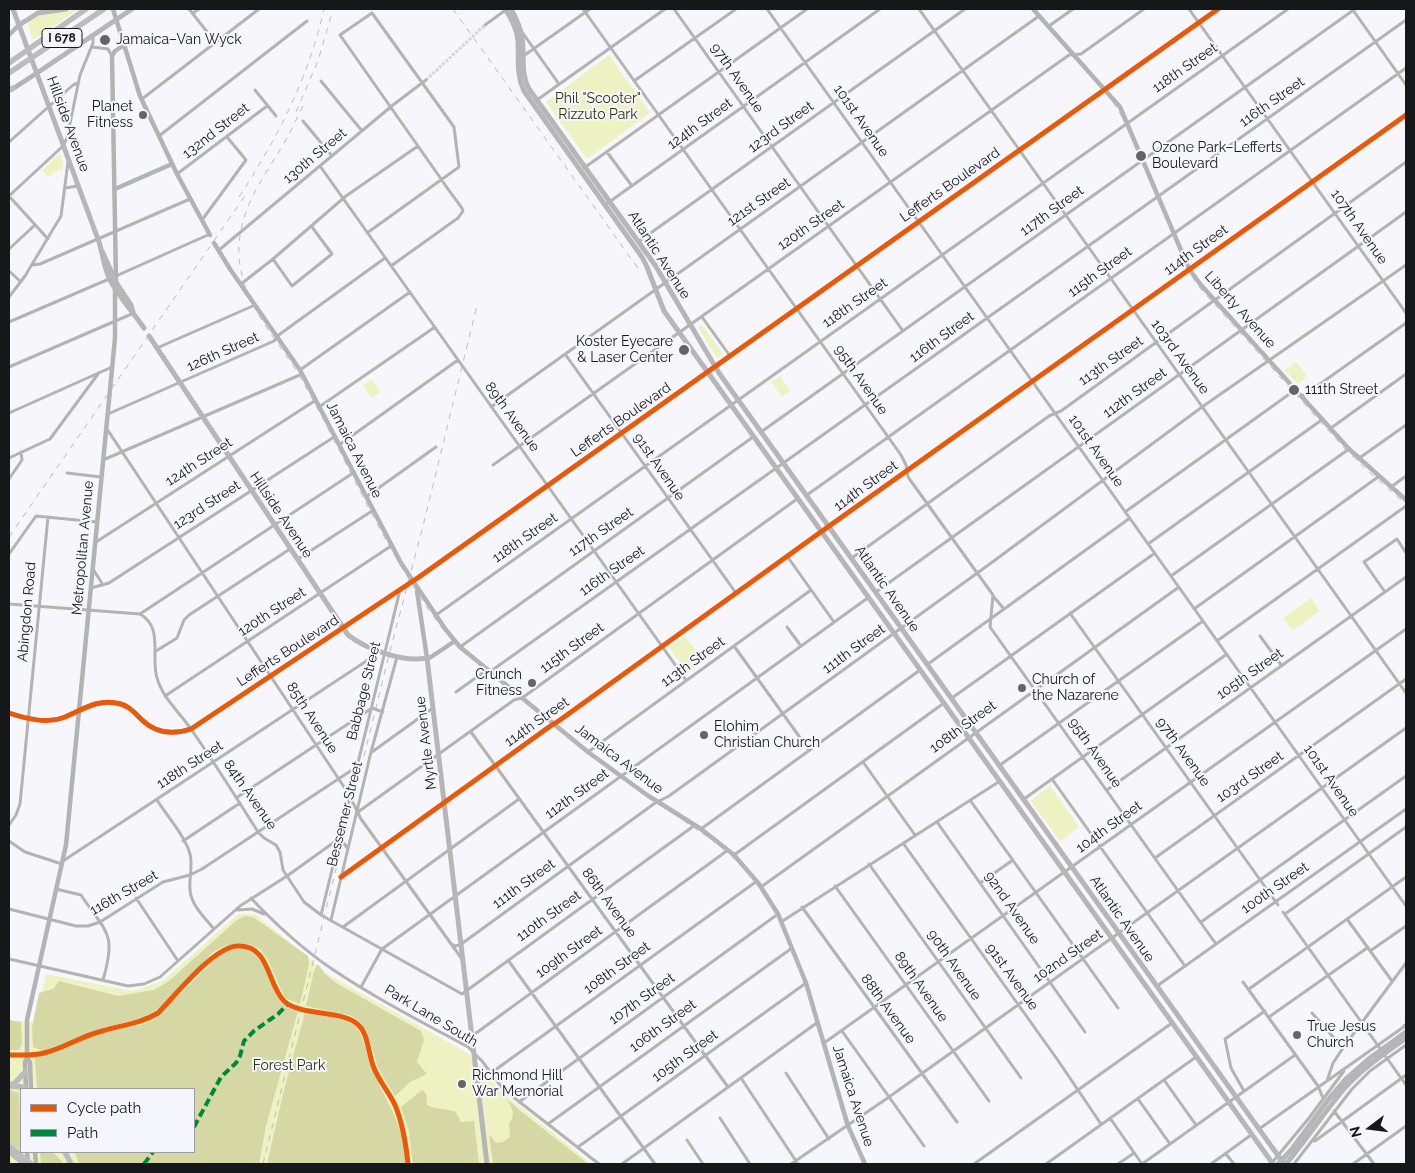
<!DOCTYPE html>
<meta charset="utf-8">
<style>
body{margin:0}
#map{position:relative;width:1415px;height:1173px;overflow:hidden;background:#f7f7fb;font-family:Raleway,sans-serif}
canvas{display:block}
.frame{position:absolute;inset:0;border:10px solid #161719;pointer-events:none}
.legend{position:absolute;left:20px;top:1088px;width:175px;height:65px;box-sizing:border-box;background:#f5f6fd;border:1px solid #9c9da2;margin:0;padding:6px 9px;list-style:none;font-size:15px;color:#161719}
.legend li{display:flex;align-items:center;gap:10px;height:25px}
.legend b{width:25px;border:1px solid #9c9da2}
.north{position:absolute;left:1345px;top:1103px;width:50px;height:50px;-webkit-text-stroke:4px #f5f6fd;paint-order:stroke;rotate:255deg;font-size:14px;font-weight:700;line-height:20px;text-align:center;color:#161719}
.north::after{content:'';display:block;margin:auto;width:18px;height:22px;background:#161719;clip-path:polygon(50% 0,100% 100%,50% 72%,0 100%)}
</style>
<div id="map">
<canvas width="1415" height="1173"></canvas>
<div class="frame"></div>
<ul class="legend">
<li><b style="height:6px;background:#e8590c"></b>Cycle path</li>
<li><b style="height:6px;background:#00873e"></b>Path</li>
</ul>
<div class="north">N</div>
</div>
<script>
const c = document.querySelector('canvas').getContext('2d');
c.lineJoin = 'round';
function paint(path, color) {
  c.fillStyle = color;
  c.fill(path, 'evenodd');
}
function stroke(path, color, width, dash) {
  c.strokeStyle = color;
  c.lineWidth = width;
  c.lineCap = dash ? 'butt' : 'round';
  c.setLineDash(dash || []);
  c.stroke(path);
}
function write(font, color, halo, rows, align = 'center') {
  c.font = font + ' Raleway,sans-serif';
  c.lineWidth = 4;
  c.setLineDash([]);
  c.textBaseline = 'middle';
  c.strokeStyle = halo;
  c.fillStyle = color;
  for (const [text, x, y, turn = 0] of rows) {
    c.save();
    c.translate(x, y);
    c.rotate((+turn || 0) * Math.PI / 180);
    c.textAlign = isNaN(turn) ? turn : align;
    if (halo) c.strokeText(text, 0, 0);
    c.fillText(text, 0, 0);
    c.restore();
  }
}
paint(new Path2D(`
 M 73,9 L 79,9 L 33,40 L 28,25 L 28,21 C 34,17 40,14 48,13 C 57,12 65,13 73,9 Z
 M 609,55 L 650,113 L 587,159 L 546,102 Z
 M 59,154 L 63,161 L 62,171 L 57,170 L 57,172 L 53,172 L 48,177 L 42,170 Z
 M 702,325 L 723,354 L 717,358 L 698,327 Z
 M 1296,362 L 1307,376 L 1298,384 L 1285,370 Z
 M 780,376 L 790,391 L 782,397 L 771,382 Z
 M 371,379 L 380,392 L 372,398 L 363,386 Z
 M 1311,598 L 1320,611 L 1293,630 L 1283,618 Z
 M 685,636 L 704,661 L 687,673 L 669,647 Z
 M 1050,786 L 1079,827 L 1060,841 L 1031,801 Z
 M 238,914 L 255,914 L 329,975 L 469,1054 L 503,1093 L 592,1164 L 9,1164 L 9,1020 L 35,1023 L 46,974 L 132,991 L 163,981 ZM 21,1089 L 194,1089 L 194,1152 L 21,1152 Z`), '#eef1c1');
paint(new Path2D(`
 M 245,916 L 253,917 L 308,956 L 309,964 L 300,1004 L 285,998 L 268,960 L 260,949 L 250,945 L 239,944 L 225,946 L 213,952 L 159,1008 L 146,1017 L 106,1027 L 43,1051 L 33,1047 L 32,1027 L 39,993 L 53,989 L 59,981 L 118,996 L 154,990 L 169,981 L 237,920 Z
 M 245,949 C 249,952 255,954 259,958 C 276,975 268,1004 298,1011 L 266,1126 L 259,1164 L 79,1164 L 75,1152 L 194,1152 L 194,1089 L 37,1089 L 35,1058 L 101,1033 L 141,1025 L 153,1020 L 218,957 L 230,950 Z
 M 318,964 L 325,974 L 336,983 L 421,1031 L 424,1040 L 417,1062 L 427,1074 L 410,1082 L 395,1096 L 378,1068 L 372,1047 L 361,1023 L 352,1016 L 306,1006 L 314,971 Z
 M 305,1013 C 317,1016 348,1017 356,1027 C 365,1037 366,1054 371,1067 C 384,1100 407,1126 405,1164 L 267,1164 L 284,1090 Z
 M 9,1020 L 21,1022 L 22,1044 L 19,1050 L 9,1050 Z
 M 9,1089 L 19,1093 L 21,1152 L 23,1153 L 9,1142 Z
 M 422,1090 L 426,1094 L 427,1105 C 436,1110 446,1108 456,1112 L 461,1122 L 474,1121 L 479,1164 L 413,1164 L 409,1132 L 401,1107 Z
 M 507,1099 L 518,1109 L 588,1164 L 493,1164 L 489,1134 L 496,1143 L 503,1142 L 510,1137 L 509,1123 C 517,1115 511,1107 507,1099 Z
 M 40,1152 L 53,1152 L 64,1164 L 41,1164 Z`), '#d5d8a5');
stroke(new Path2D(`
 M 426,80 L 485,25`), '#d5d5d9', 3, [3, 1.5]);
stroke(new Path2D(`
 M 189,9 L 216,43
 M 583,9 L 901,455 L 906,465 L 908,477 L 993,595 L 990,627 L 1216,944
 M 674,9 L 903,331
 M 767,9 L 1406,906
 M 919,9 L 1406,693
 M 1189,9 L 1406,313
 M 1353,10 L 1406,85
 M 193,13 L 199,9
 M 485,25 L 507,9
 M 1049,26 L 1073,9
 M 522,32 L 559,84
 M 92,47 L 108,49 L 112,56
 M 522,57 L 590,9
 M 321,81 L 362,131
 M 634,81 L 736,9
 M 255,90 L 276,116
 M 142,99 L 259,9
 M 537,100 L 665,9
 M 303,121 L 332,156
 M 159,136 L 307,21
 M 9,142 L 73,85 L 78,83
 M 607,152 L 632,186
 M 320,166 L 686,680
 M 584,168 L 807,9
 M 177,174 L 267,106
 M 65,188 L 78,186
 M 9,196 L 63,146 L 67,138 L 80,75 L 93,43 L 93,36
 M 9,196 L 48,239
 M 605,205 L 880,9
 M 202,220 L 246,160 L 227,137
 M 367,233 L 459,167 L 454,127 L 372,13 L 340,35 C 373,82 406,129 439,176 C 446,187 454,197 462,208 L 463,211 L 458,218 L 391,266
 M 638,242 L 965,9
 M 9,249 L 35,225
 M 219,250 L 393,105 L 426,80
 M 273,259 L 292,286 L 332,254 L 312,227
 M 32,265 L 40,264 L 190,199
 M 9,271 L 21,282
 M 116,276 L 210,234
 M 241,284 L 273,259 L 346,196 L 418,146
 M 9,297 L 25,276 L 61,216 L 68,162
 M 702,317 L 730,356
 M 9,322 L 109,279
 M 157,348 L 255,305
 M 565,354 L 736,593
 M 9,367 L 134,313
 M 300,370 L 410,292
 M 1303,396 L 1406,323
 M 319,407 L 435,327
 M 491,407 L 1039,16
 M 9,413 L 112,367
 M 108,414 L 274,341 L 280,334 L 385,258
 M 1331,428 L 1406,374
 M 107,429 L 348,793 L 361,819 L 462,959
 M 761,432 L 1355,9
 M 339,445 L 458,360
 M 9,458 L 50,439 L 98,374
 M 1358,459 L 1406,425
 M 103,460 L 302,374
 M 493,465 L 1069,55 L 1081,54 L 1144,9
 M 67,473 L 101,477
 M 9,479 L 22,460 L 21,452
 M 1391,487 L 1406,476
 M 807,495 L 1406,68
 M 366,497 L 436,447
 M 1125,512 L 1295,390
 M 96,542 L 316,400
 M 1148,544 L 1323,419
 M 9,554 L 36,516 L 97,522
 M 787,556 L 834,622
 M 852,558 L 1049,416 L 1061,411 L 1406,162
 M 298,559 L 372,511
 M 93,569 L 103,585
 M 1171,576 L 1349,449
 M 91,588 L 109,583 L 334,437
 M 876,592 L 1406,212
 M 1385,592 L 1364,562 L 1397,539 L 1406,553
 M 993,596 L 1004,609
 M 9,604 L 140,614
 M 1194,609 L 1378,477
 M 1070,613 L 1278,905
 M 140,614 C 165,628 149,660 158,681 C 164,699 180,713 191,729 C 214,762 236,797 258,832 L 264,838 L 276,845 L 280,852 L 283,870 L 304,902 L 321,915 L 462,994 L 695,825
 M 140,614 L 353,473
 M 436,615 L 1288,9
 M 787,627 L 801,646
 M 1260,636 L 1282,666
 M 1217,641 L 1406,506
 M 734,646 L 809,750
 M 460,647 L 753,437
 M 156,651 L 177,638 L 184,620 L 189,615 L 290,549
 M 928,664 L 1130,518
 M 491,671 L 1406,20
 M 456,692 L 488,669
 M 165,696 L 391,546
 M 952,698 L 1155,553
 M 471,732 L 728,1087
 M 372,752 L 433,708
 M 588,752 L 811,590
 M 863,762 L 915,835
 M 1000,765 L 1203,621
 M 1052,779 L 1185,966
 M 1107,790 L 1406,577
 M 236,798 L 372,708 L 383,712
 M 1024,799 L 1227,654
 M 157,800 C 167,816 185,836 190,854 C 193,865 189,878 190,889 C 190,904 205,918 214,929
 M 970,800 L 1118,1008
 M 358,812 L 514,700 L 522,698 L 797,499
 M 937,822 L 1085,1032
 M 9,825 L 16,815 L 20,804 L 48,517
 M 701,829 L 920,670
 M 9,841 L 25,852 L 62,864
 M 183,841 L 240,803
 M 903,843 L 1057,1059 L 1101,1124
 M 734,855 L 944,703
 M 1155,858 L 1406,679
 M 63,861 L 374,656 L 377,650
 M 869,864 L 1021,1078
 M 341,877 L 549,727 L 560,720 L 818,534 L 1406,115
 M 980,883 L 1013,860
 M 835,886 L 989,1101
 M 761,887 L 1179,587
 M 56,889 L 81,895 C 106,933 117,932 103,980
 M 136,898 L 178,961
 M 251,898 C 273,922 305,951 332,969 C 375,998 422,1022 468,1047 L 482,1061 L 503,1089 L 599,1164
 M 802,907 L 957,1122
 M 9,909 L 76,926 L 88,926 L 100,922 L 163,882 L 190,875 L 202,869 L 358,766
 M 237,910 L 252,909 L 264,914
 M 1283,912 L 1406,1085
 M 1285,914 L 1406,827
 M 321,915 L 400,590
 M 1347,919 L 1392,981
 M 331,920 L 371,752 L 397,657
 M 781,922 L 1000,781
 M 1201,922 L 1406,776
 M 343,927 L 519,799
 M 450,943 L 455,946 L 460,945 L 655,803 L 669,796 L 987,566 L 1202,407 L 1406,265
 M 1370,951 L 1406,926
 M 9,959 L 128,986 L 144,984 L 160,977 L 240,906 L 287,876 L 340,838 L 348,849
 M 508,960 L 655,1164
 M 1243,982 L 1318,1086 L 1323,1098
 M 1157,986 L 1406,809
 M 361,987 L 382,949 L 869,597
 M 1249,989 L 1406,877
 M 1312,1013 L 1343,1048
 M 1269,1017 L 1367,948
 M 842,1031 L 924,1146
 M 472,1036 L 728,850
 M 824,1043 L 1406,629
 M 491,1073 L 757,881
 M 786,1073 L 829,1139
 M 741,1078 L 798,1164
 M 1164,1080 L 1196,1125
 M 1327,1081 L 1333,1063 L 1343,1048 L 1406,963
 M 1244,1091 L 1231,1068 L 1225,1039 L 1265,1011
 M 1138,1099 L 1170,1144
 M 519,1102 L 778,914
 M 1334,1111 L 1374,1164
 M 720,1118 L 750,1164
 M 1110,1118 L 1142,1164
 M 548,1124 L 792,948
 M 1259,1129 L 1405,1026
 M 687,1140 L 703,1164
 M 1315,1141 L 1406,1075
 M 578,1147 L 806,983
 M 1226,1154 L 1234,1164
 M 622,1164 L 818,1022
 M 791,1164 L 889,1097 L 1406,728
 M 974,1164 L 1172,1023
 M 1046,1164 L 1196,1057
 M 1118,1164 L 1134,1153
 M 1142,1164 L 1295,1055
 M 1211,1164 L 1251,1135
 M 1271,1164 L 1309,1118 L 1344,1071
 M 1294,1164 L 1352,1089 L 1370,1071 L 1406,1045
 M 1353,1164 L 1406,1126`), '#b3b3b4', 3);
stroke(new Path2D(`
 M 113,9 L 140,96 L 177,174 L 210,235
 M 1033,9 L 1120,107 L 1189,269 L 1201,285 L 1349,449 L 1406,500
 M 9,35 L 19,25
 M 11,90 L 37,73
 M 115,189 L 172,164
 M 214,243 L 230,269 L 300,370 L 401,563 L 446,630 L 460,647 L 588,752 L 647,795 L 701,829 L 734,855 L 759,884 L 778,914 L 806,983 L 848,1126 L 865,1164
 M 116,280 L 112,56 L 115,51 L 124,45
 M 417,591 L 427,658 L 431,657 L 455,641
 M 9,713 C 27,719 47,724 65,717 C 82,710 97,699 116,703 C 127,704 134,712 141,719 C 155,733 173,735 191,729 L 419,577 L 1218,9
 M 27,1056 L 30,1063 L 31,1089
 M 26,1089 L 25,1063 L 27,1055 L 27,1020 L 66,845 L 115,338 L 115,288
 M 27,1152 L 28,1163
 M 35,1152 L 36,1164`), '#b2b3b4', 4.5);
stroke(new Path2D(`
 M 13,9 L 99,242 C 103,255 104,268 110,280 C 119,297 133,312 144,328
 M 505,9 C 512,19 517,29 518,41 C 519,59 516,74 524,91 L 642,257 L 647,267 L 664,311 L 1273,1164
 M 511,9 C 516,18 521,28 522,38 C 525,56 520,72 529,89 L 655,265 L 719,373 L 1284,1164
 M 19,25 L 38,13 L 66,9
 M 37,73 L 132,9
 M 102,251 L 117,284 L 131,305 L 133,312
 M 149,336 L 348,635 C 366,649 404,663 427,658 L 487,1164
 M 1405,1026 L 1406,1026
 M 1278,1164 L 1292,1149 L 1328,1100 L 1346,1079 L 1370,1058 L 1406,1032
 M 1286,1164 C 1306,1140 1323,1114 1343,1090 C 1361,1069 1384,1054 1406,1038`), '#b6b6b8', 5);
stroke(new Path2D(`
 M 9,63 L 86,9
 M 9,73 L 104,9
 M 9,90 L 13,88
 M 9,1085 L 15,1083 L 25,1072
 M 11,1086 L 22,1087 L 25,1089
 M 9,1146 L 31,1164
 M 9,1151 L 24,1164
 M 65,1152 L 71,1164`), '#bcbcbe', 5.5);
stroke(new Path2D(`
 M 453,9 L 640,271
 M 1113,102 L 1124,120 L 1187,268 L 1198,286 L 1344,448 L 1369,472 L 1406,504
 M 303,106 C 295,121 289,136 280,150 C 261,181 241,208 239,246 C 238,262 242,279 248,294 C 260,324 288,354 304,384 C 342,451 372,522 414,587 C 429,611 444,634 465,652 L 612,772 L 724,848 L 753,879 L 774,910 L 794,955 L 809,997 L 845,1123 L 863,1164
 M 296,112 L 318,61 L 333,9
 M 239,197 C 277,139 309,77 324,9
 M 9,537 L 247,193
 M 263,1164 L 388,659 L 424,522 L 477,305`), '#bcbcbf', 1, [6, 6]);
stroke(new Path2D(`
 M 194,1127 L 221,1077 L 236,1063 L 240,1056 L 244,1041 L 254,1031 L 278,1014 L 288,1004
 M 144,1164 L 153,1152`), '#00873e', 4, [8, 4]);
stroke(new Path2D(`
 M 9,713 C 27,719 47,724 65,717 C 82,710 97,699 116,703 C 127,704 134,712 141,719 C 155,733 173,735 191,729 L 419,577 L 1218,9
 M 341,877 L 549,727 L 560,720 L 818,534 L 1406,115
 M 9,1055 C 20,1055 32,1056 44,1053 C 64,1048 82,1036 102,1031 C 122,1025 140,1024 158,1013 C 175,996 214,946 238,946 C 270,945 267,984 284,1001 C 300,1016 339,1010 356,1023 C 369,1032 368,1055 374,1068 C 379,1081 389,1092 395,1105 C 403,1124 406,1144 408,1164`), '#e8590c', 5);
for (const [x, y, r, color] of [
 [105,40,6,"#656568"],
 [143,115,5,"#656568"],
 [1141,156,6,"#656568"],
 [684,350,6,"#656568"],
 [1294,390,6,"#656568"],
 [532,683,5,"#656568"],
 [1022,688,5,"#656568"],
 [704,735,5,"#656568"],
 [1297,1035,5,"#656568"],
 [462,1084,5,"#656568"]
]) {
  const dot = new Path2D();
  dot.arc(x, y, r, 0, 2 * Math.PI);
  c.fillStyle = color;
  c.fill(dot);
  stroke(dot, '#f5f6fd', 2);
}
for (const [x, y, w] of [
 [62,38,40]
]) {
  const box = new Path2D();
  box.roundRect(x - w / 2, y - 9.5, w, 19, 4);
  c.fillStyle = '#f5f6fd';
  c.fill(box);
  stroke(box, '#161719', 1);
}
write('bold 12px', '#161719', null, [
 ["I 678",62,38]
]);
write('14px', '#161719', '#f5f6fd', [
 ["Jamaica–Van Wyck",116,40],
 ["Planet",133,107,"right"],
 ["Fitness",133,123,"right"],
 ["Ozone Park–Lefferts",1152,148],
 ["Boulevard",1152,164],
 ["Koster Eyecare",673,342,"right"],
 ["& Laser Center",673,358,"right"],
 ["111th Street",1305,390],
 ["Crunch",522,675,"right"],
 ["Fitness",522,691,"right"],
 ["Church of",1032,680],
 ["the Nazarene",1032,696],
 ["Elohim",714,727],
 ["Christian Church",714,743],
 ["True Jesus",1307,1027],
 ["Church",1307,1043],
 ["Richmond Hill",472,1076],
 ["War Memorial",472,1092]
], 'left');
write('14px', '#161719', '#f5f6fd', [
 ["118th Street",1185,68,-35],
 ["97th Avenue",737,78,55],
 ["116th Street",1272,102,-35],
 ["101st Avenue",861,121,55],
 ["Hillside Avenue",68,124,70],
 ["124th Street",700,124,-36],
 ["123rd Street",781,127,-36],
 ["132nd Street",216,131,-38],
 ["130th Street",315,156,-40],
 ["Lefferts Boulevard",950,185,-35],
 ["121st Street",759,202,-35],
 ["117th Street",1052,211,-36],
 ["120th Street",811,225,-35],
 ["107th Avenue",1359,227,55],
 ["114th Street",1196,250,-36],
 ["Atlantic Avenue",659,255,57],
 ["115th Street",1100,272,-36],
 ["118th Street",855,303,-35],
 ["Liberty Avenue",1240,310,48],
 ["116th Street",942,337,-36],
 ["126th Street",223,352,-24],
 ["103rd Avenue",1180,357,54],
 ["113th Street",1111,361,-35],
 ["95th Avenue",861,380,55],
 ["112th Street",1135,393,-36],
 ["89th Avenue",512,417,54],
 ["Lefferts Boulevard",621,420,-35],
 ["Jamaica Avenue",354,450,63],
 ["101st Avenue",1096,451,55],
 ["124th Street",199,462,-33],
 ["91st Avenue",659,467,55],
 ["114th Street",866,486,-36],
 ["123rd Street",207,505,-33],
 ["Hillside Avenue",281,515,56],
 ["117th Street",601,532,-35],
 ["118th Street",525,538,-35],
 ["Metropolitan Avenue",83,548,-85],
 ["116th Street",612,571,-35],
 ["Atlantic Avenue",887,589,55],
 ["Abingdon Road",27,612,-85],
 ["120th Street",272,612,-33],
 ["115th Street",572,648,-36],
 ["111th Street",854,649,-36],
 ["Lefferts Boulevard",288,651,-33],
 ["113th Street",693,662,-36],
 ["105th Street",1250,674,-35],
 ["Babbage Street",364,691,-76],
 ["85th Avenue",312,718,57],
 ["114th Street",537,722,-35],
 ["108th Street",963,727,-36],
 ["Myrtle Avenue",426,743,-97],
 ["97th Avenue",1183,752,54],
 ["95th Avenue",1095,753,55],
 ["Jamaica Avenue",619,759,37],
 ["118th Street",190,765,-33],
 ["103rd Street",1250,777,-35],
 ["101st Avenue",1331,781,55],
 ["112th Street",577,794,-36],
 ["84th Avenue",250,795,55],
 ["Bessemer Street",345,814,-76],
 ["104th Street",1109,827,-36],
 ["111th Street",524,884,-36],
 ["100th Street",1275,888,-35],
 ["116th Street",124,893,-30],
 ["86th Avenue",609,903,54],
 ["92nd Avenue",1012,908,55],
 ["110th Street",549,916,-36],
 ["Atlantic Avenue",1122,919,55],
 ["109th Street",569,952,-36],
 ["102nd Street",1068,956,-35],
 ["90th Avenue",954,965,55],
 ["108th Street",617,968,-36],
 ["91st Avenue",1012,977,54],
 ["89th Avenue",921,987,55],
 ["107th Street",642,999,-36],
 ["88th Avenue",888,1009,54],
 ["Park Lane South",431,1016,31],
 ["106th Street",663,1026,-36],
 ["105th Street",685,1056,-36],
 ["Jamaica Avenue",853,1096,72]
]);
write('14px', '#32340a', '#f5f6fd', [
 ["Phil \"Scooter\"",598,99],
 ["Rizzuto Park",598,115],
 ["Forest Park",289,1066]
]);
</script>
